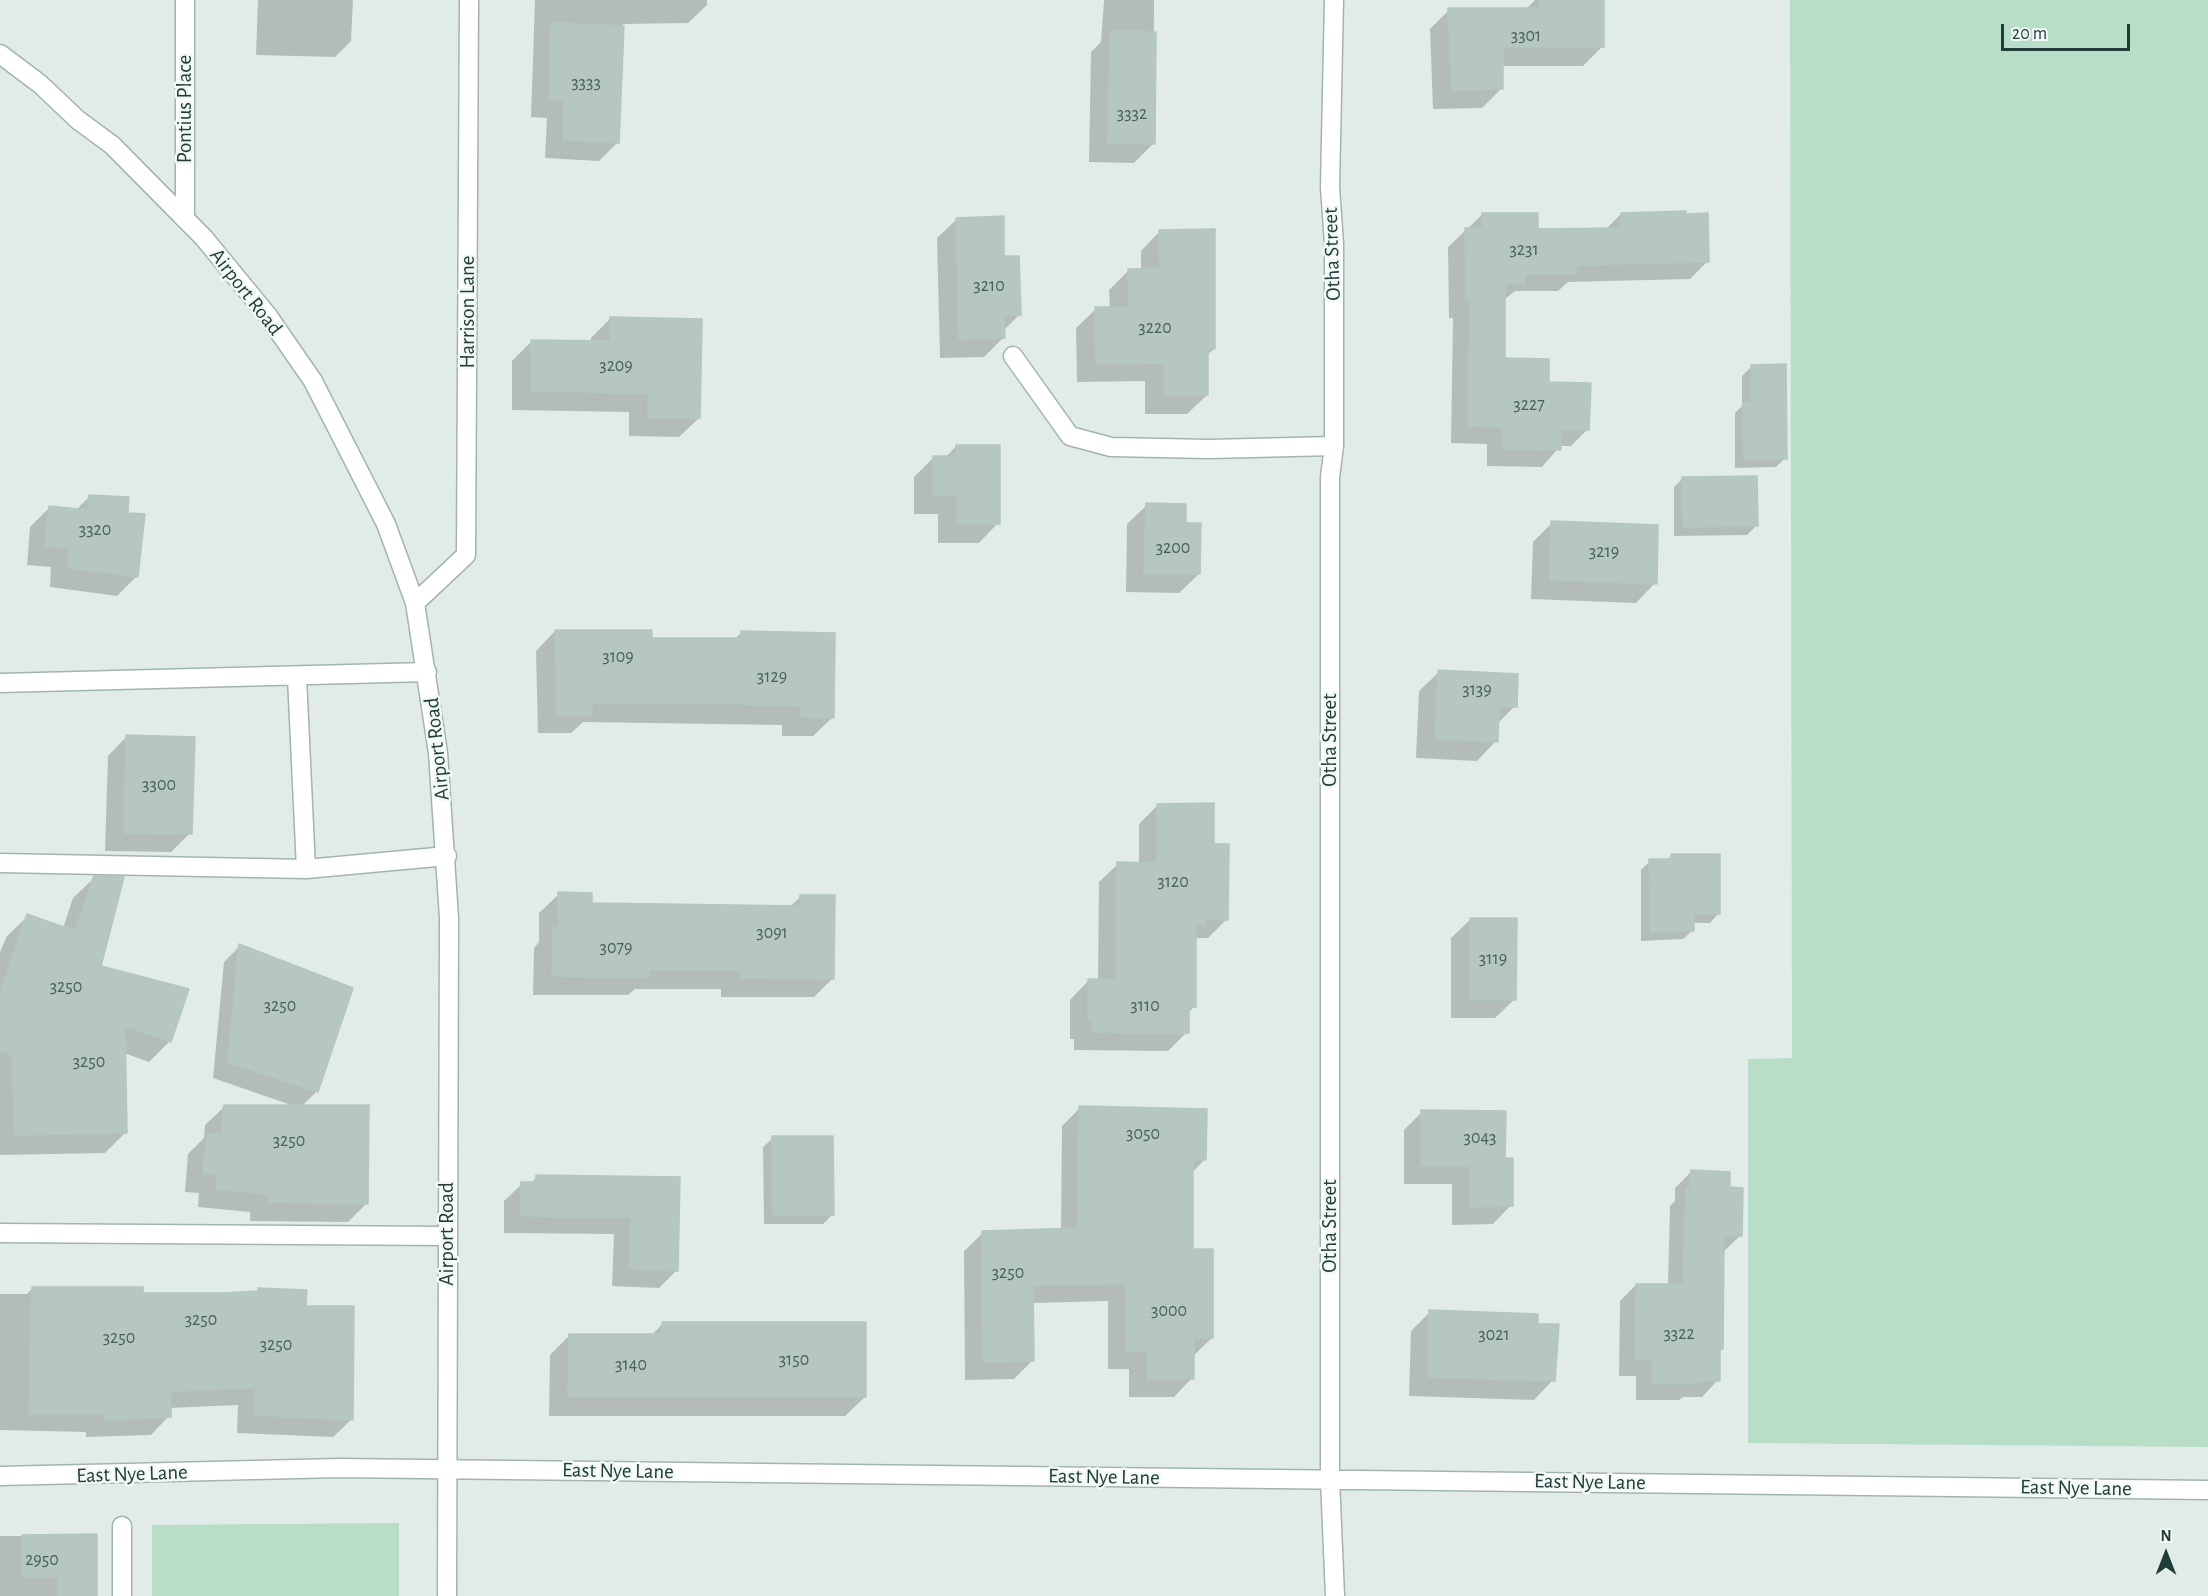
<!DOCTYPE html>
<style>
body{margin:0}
#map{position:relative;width:2208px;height:1596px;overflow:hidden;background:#e1ece8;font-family:"Alegreya Sans",sans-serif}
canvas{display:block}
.north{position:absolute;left:2136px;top:1524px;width:60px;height:60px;-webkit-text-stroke:4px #f1f8f6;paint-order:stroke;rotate:0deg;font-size:16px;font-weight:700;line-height:24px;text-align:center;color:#203d39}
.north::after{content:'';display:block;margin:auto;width:21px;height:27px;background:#203d39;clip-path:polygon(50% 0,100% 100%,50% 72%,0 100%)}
.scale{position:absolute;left:2001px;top:24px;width:129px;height:27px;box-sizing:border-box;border:3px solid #203d39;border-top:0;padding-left:8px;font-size:18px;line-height:21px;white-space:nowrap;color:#203d39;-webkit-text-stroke:4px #f1f8f6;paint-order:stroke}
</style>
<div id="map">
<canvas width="2208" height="1596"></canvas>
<div class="north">N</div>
<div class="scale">20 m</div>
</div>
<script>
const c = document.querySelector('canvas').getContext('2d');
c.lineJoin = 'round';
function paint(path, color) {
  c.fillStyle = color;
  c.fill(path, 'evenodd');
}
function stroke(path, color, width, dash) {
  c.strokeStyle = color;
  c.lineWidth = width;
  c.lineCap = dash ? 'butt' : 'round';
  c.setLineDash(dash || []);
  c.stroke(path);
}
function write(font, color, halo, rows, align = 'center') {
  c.font = font + ' "Alegreya Sans",sans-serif';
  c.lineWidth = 5;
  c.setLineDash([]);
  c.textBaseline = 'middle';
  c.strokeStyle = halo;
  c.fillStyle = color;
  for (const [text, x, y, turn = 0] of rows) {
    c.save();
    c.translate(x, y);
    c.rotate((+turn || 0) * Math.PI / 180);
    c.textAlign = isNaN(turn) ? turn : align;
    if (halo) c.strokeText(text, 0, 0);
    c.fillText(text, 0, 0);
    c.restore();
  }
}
paint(new Path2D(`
 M 1790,0 L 2208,0 L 2208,1447 L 1748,1443 L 1748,1059 L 1792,1058 Z
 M 399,1523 L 399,1596 L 152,1596 L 152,1525 Z`), '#b8dec8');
paint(new Path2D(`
 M 258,0 L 353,0 L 351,41 L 335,57 L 256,55 Z
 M 535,0 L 707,0 L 707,5 L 688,23 L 623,24 L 617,143 L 599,161 L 545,158 L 547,118 L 531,117 Z
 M 1104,0 L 1154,0 L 1153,144 L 1134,163 L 1089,162 L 1091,52 L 1101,42 Z
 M 1535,0 L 1603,0 L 1603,46 L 1583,66 L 1501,66 L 1501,89 L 1482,108 L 1433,109 L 1430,29 L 1449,10 L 1525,10 Z
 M 1483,214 L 1536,231 L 1606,229 L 1621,214 L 1707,262 L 1690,279 L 1568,282 L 1558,291 L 1515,291 L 1504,300 L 1504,360 L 1547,384 L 1588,429 L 1571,446 L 1560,446 L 1542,467 L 1487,466 L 1487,444 L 1451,443 L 1453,318 L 1449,318 L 1448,247 Z
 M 957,219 L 1019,315 L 1003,331 L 1003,338 L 984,357 L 940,358 L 937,238 Z
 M 1160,231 L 1214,349 L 1206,356 L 1207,395 L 1187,414 L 1145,414 L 1145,381 L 1077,382 L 1076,328 L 1096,309 L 1110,309 L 1109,290 L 1129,270 L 1141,270 L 1141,251 Z
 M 610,319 L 699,418 L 679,437 L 629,436 L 629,412 L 512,410 L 512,361 L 532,341 L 591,342 L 591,338 Z
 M 1751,367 L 1785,458 L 1776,467 L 1735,468 L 1735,413 L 1742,406 L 1742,376 Z
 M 956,446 L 998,523 L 979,543 L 938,543 L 938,514 L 914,514 L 914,477 L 933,458 L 945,458 Z
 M 1683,478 L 1756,526 L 1747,535 L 1674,536 L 1674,487 Z
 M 90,496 L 126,514 L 136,577 L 117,596 L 50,587 L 51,567 L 27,565 L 30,527 L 49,508 L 76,510 Z
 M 1147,505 L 1184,524 L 1199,574 L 1179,593 L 1126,592 L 1127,524 Z
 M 1552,523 L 1655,583 L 1636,603 L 1531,599 L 1533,542 Z
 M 555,631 L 651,640 L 734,640 L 741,633 L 833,717 L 813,736 L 782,736 L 782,725 L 583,722 L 571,733 L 538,733 L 536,651 Z
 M 1439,672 L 1515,706 L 1497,724 L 1496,741 L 1477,761 L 1416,758 L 1419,691 Z
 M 127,736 L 190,833 L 171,852 L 105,851 L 108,756 Z
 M 1158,805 L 1212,845 L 1227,919 L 1208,938 L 1195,938 L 1195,1006 L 1187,1014 L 1187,1032 L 1168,1051 L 1074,1050 L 1074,1039 L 1070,1039 L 1070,1000 L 1088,981 L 1098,981 L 1099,882 L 1118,864 L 1139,864 L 1139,824 Z
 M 1672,855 L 1719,913 L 1710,923 L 1692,923 L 1693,930 L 1683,939 L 1641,941 L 1641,870 L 1650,861 L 1666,861 Z
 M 94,878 L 99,967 L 170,1041 L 149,1062 L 124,1053 L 125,1133 L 105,1153 L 0,1155 L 0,952 L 7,936 L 28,916 L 63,928 L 73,898 Z
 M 559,894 L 590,904 L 789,908 L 801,896 L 833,978 L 814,997 L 721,997 L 721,989 L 635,989 L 628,995 L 533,995 L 534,948 L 539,942 L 539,913 Z
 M 1471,919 L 1515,999 L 1495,1018 L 1451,1018 L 1451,938 Z
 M 240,946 L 351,989 L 316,1092 L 302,1106 L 367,1203 L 348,1222 L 250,1221 L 250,1212 L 198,1207 L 199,1193 L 185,1192 L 188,1154 L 204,1138 L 205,1125 L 225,1106 L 294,1106 L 213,1078 L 224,962 Z
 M 1080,1108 L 1205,1159 L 1192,1173 L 1192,1250 L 1212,1338 L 1193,1356 L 1192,1378 L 1174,1397 L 1129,1397 L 1129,1369 L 1108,1369 L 1108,1301 L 1032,1303 L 1033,1360 L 1014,1379 L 965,1380 L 964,1251 L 983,1233 L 1061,1230 L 1062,1126 Z
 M 1422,1112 L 1504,1159 L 1511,1205 L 1493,1224 L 1452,1225 L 1452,1184 L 1404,1184 L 1404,1130 Z
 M 773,1138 L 832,1215 L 823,1224 L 764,1224 L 763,1147 Z
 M 1691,1172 L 1740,1236 L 1723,1252 L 1722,1349 L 1718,1352 L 1718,1380 L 1702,1397 L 1683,1397 L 1679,1400 L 1636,1400 L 1636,1376 L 1619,1376 L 1620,1301 L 1636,1285 L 1668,1285 L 1670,1206 L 1675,1201 L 1675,1188 Z
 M 537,1177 L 678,1178 L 677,1270 L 659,1288 L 612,1286 L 614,1234 L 504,1233 L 504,1201 L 522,1184 L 530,1184 Z
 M 32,1289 L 142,1295 L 256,1293 L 259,1289 L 352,1419 L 333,1437 L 237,1433 L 238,1405 L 169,1408 L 169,1416 L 151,1435 L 86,1437 L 86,1432 L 0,1430 L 0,1294 L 27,1294 Z
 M 1430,1312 L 1536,1325 L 1553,1380 L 1534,1400 L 1409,1396 L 1411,1331 Z
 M 663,1323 L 865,1397 L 845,1416 L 549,1416 L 550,1355 L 569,1336 L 651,1336 Z
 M 0,1536 L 96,1536 L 96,1596 L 0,1596 Z`), '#0003');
const building = new Path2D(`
 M 1539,0 L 1604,0 L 1604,47 L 1503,47 L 1503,89 L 1452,90 L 1448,8 L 1539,8 Z
 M 551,23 L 624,26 L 619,143 L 563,140 L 564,100 L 549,100 Z
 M 1110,31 L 1156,32 L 1155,144 L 1108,143 Z
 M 1686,211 L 1686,214 L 1708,213 L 1709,262 L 1575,265 L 1577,274 L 1525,274 L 1525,284 L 1505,284 L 1505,358 L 1549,359 L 1549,382 L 1591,383 L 1589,430 L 1561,429 L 1561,450 L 1503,449 L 1503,427 L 1468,426 L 1470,301 L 1466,301 L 1465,228 L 1482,228 L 1482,213 L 1538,213 L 1538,229 L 1621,228 L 1621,213 Z
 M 1004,216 L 1004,256 L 1019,256 L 1021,315 L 1004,316 L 1005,338 L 959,339 L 956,218 Z
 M 1215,229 L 1215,349 L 1208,349 L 1208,395 L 1164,395 L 1164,363 L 1096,364 L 1095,307 L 1129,307 L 1128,269 L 1160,269 L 1159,230 Z
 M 610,317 L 702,319 L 700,418 L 648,418 L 648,393 L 531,391 L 531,340 L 610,341 Z
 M 1786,364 L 1787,459 L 1744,459 L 1743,402 L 1751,402 L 1751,365 Z
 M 956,445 L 1000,445 L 1000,524 L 957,524 L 957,495 L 933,495 L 933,456 L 956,456 Z
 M 1757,476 L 1758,526 L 1683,527 L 1682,477 Z
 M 89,495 L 129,497 L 128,513 L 145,514 L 138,577 L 68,568 L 70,548 L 45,546 L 49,506 L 88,510 Z
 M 1146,503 L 1186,504 L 1186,523 L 1201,523 L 1200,574 L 1144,574 Z
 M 1551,521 L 1658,525 L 1657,584 L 1550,580 Z
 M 555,630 L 652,630 L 652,638 L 741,638 L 741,631 L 835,633 L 834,718 L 801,717 L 801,706 L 710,703 L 592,703 L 592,715 L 557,715 Z
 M 1438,670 L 1518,674 L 1517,707 L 1499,706 L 1498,742 L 1435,739 Z
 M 126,735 L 195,737 L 192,834 L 124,833 Z
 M 1214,803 L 1214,844 L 1229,844 L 1228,920 L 1205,920 L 1205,925 L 1196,924 L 1196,1007 L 1189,1007 L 1189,1033 L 1092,1032 L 1092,1021 L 1088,1021 L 1088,979 L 1116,979 L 1117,862 L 1157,863 L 1157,804 Z
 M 1671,854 L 1720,854 L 1720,914 L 1694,914 L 1694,931 L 1650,932 L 1649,859 L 1671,859 Z
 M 94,876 L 124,877 L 101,966 L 189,989 L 171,1042 L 125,1026 L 127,1133 L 15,1135 L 12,1055 L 0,1051 L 0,996 L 27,914 L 75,931 Z
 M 558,892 L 592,893 L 592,903 L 800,906 L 800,895 L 835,895 L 834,979 L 740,978 L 740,970 L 649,970 L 649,977 L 552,976 L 553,927 L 558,927 Z
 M 1470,918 L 1517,918 L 1516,1000 L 1470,1000 Z
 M 239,944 L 353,988 L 318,1092 L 228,1062 Z
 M 224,1105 L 369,1105 L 368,1204 L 268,1202 L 269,1194 L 216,1189 L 217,1174 L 203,1174 L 207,1133 L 221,1135 Z
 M 1079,1106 L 1207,1109 L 1206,1160 L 1193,1160 L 1193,1249 L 1213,1249 L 1213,1338 L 1194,1338 L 1194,1379 L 1147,1379 L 1147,1351 L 1126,1351 L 1126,1284 L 1033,1285 L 1034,1361 L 983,1362 L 982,1231 L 1078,1228 Z
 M 1421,1110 L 1506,1111 L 1505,1158 L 1513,1158 L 1513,1206 L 1470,1207 L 1470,1166 L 1421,1166 Z
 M 772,1136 L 833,1136 L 834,1215 L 773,1215 Z
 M 1691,1170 L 1730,1172 L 1730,1187 L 1743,1188 L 1742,1236 L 1724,1236 L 1723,1349 L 1720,1349 L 1720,1381 L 1697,1381 L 1697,1384 L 1652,1384 L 1652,1360 L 1635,1360 L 1636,1284 L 1683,1284 L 1686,1188 L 1690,1188 Z
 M 536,1175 L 680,1177 L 678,1271 L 629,1269 L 631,1217 L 521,1216 L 521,1182 L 536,1182 Z
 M 32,1287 L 143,1287 L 143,1293 L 224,1293 L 258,1291 L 258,1288 L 307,1290 L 306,1306 L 354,1306 L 353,1420 L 255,1415 L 255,1388 L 171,1391 L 171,1417 L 104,1420 L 104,1414 L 29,1414 Z
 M 1429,1310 L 1538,1314 L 1538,1324 L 1559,1324 L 1555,1381 L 1428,1377 Z
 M 662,1322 L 866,1322 L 866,1397 L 568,1397 L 569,1334 L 662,1334 Z
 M 97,1534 L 97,1596 L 58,1596 L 59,1577 L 22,1577 L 22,1535 Z`);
paint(building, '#b6c7c2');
stroke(building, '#b3c6c1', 1.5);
const service = new Path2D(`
 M 1013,356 L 1070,436 L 1111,447 L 1209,449 L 1334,446
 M 297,677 L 306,869
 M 0,683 L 427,672
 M 0,863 L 306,869 L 447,856`);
const minor = new Path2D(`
 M 185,0 L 185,219
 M 1334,0 L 1330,187 L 1334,244 L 1334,446 L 1330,477 L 1330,1479 L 1335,1596
 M 415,603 L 466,555 L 469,0
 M 0,1233 L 446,1236
 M 0,1476 L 339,1468 L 2208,1490
 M 122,1526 L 122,1596`);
const tertiary = new Path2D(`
 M 0,54 L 40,84 L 78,120 L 112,145 L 204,238 L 268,316 L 313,381 L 386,524 L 415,603 L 438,753 L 449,918 L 447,1596`);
stroke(service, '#a3b4b0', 21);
stroke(minor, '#a3b4b0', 21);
stroke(tertiary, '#a3b4b0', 21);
stroke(service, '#fff', 18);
stroke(minor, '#fff', 18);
stroke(tertiary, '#fff', 18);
write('18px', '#46605b', null, [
 ["3301",1526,36],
 ["3333",586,83],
 ["3332",1132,114],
 ["3231",1524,250],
 ["3210",989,286],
 ["3220",1155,328],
 ["3209",616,366],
 ["3227",1529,405],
 ["3320",95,530],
 ["3200",1173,548],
 ["3219",1604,552],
 ["3109",618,657],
 ["3129",772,677],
 ["3139",1477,690],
 ["3300",159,785],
 ["3120",1173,882],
 ["3091",772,933],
 ["3079",616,948],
 ["3119",1493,959],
 ["3250",66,987],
 ["3250",280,1006],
 ["3110",1145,1006],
 ["3250",89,1062],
 ["3050",1143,1134],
 ["3043",1480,1138],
 ["3250",289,1141],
 ["3250",1008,1273],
 ["3000",1169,1311],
 ["3250",201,1320],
 ["3322",1679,1334],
 ["3021",1494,1335],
 ["3250",119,1338],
 ["3250",276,1345],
 ["3150",794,1360],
 ["3140",631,1365],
 ["2950",42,1560]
]);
write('21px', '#203d39', '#f1f8f6', [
 ["Pontius Place",185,109,-90],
 ["Otha Street",1332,254,-92],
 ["Airport Road",246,292,52],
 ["Harrison Lane",468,312,-90],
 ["Otha Street",1330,740,-90],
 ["Airport Road",437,749,-96],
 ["Otha Street",1330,1226,-90],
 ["Airport Road",447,1234,-90],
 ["East Nye Lane",618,1471,1],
 ["East Nye Lane",132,1474,-2],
 ["East Nye Lane",1104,1477,1],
 ["East Nye Lane",1590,1482,1],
 ["East Nye Lane",2076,1488,1]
]);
</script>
